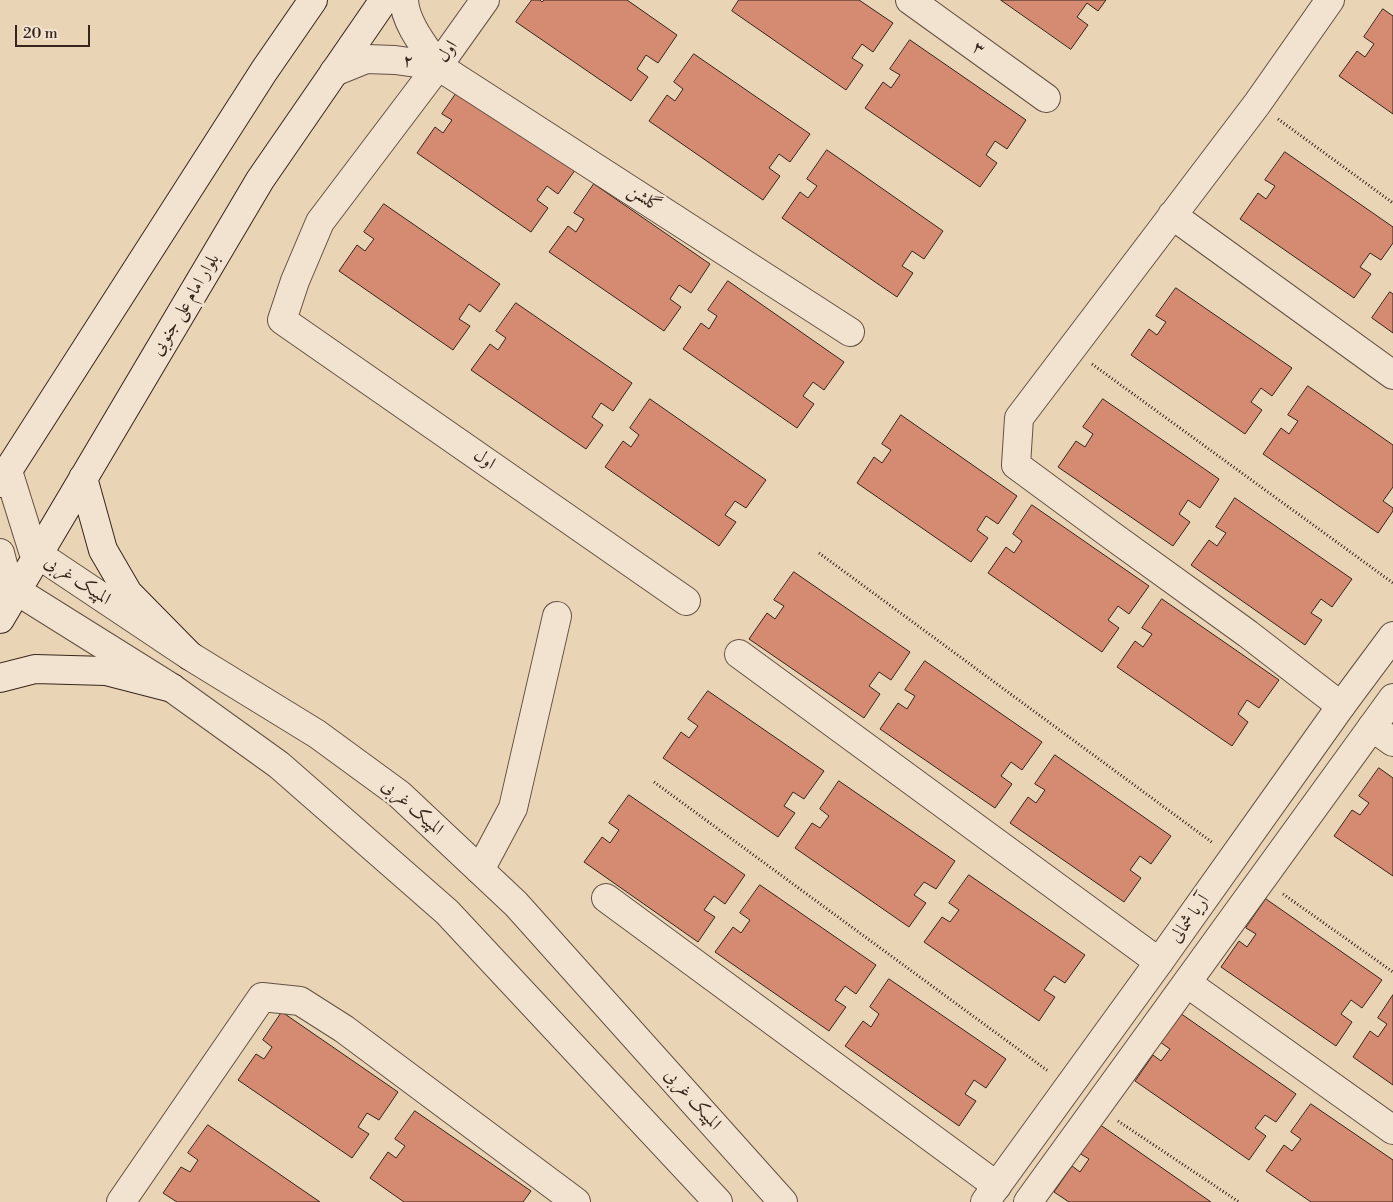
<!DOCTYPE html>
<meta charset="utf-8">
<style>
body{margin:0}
#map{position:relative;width:1393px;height:1202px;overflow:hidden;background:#e9d4b6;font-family:"Libre Bodoni",serif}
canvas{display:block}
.scale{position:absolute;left:15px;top:25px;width:75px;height:22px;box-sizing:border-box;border:2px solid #37251b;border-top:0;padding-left:6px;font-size:15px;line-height:18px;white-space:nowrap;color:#37251b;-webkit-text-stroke:4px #f1e3d0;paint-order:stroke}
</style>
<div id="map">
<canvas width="1393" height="1202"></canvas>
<div class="scale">20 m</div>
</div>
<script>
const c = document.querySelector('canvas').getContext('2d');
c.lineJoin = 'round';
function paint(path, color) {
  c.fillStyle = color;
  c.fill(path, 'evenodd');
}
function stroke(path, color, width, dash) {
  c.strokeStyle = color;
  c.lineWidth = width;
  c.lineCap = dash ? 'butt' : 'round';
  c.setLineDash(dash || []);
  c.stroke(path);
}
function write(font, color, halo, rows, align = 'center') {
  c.font = font + ' "Libre Bodoni",Amiri,serif';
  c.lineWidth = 5;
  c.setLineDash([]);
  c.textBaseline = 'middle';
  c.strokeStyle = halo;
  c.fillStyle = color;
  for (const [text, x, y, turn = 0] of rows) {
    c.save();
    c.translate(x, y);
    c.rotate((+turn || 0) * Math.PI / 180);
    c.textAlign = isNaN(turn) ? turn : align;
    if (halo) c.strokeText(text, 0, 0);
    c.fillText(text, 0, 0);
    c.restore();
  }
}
const building = new Path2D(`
 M 532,0 L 540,0 L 542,2 L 544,0 L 627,0 L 677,35 L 658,63 L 646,55 L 637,69 L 648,77 L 631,101 L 516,22 Z
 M 739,0 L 859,0 L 893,23 L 873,52 L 862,44 L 852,58 L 863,65 L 846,90 L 732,11 Z
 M 1001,0 L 1106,0 L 1098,11 L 1087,3 L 1077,17 L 1088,25 L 1071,49 Z
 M 1383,9 L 1393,16 L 1393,114 L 1339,76 L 1357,51 L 1365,57 L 1374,44 L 1364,37 Z
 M 910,40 L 1026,120 L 1007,149 L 995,141 L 986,155 L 997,163 L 980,187 L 865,108 L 883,82 L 891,88 L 900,75 L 890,69 Z
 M 694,54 L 810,134 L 790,162 L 779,154 L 769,168 L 780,176 L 763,200 L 649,121 L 667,95 L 675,101 L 683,89 L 674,82 Z
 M 462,85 L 578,166 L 558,194 L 547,186 L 537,200 L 548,208 L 531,232 L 417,153 L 435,127 L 443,133 L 452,120 L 442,114 Z
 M 827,150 L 943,231 L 924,259 L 912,251 L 902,266 L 913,273 L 897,297 L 782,218 L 800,192 L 808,198 L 817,186 L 807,179 Z
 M 1285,152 L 1393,227 L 1393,243 L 1381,260 L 1370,253 L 1360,267 L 1371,274 L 1354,298 L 1240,219 L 1258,193 L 1266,199 L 1275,186 L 1265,180 Z
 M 594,184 L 710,264 L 691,293 L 679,285 L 670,299 L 681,307 L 664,331 L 549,252 L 568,226 L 576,232 L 584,219 L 574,213 Z
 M 384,204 L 500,284 L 480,312 L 469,304 L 459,319 L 470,326 L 453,350 L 339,271 L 357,245 L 365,251 L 374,239 L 364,232 Z
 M 728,281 L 844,362 L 824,390 L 813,382 L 803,396 L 814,404 L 797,428 L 683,349 L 701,323 L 709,329 L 717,316 L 708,310 Z
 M 1176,288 L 1292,368 L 1272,396 L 1261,388 L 1251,402 L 1262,410 L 1245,434 L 1131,355 L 1149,329 L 1157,335 L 1166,322 L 1156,316 Z
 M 1390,292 L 1393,294 L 1393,333 L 1372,318 Z
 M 516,303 L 632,383 L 613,411 L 601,403 L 592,417 L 603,425 L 586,449 L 471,370 L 490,344 L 498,350 L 506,338 L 496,331 Z
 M 1308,386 L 1393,445 L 1393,487 L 1383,501 L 1393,508 L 1393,511 L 1378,533 L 1263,454 L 1281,428 L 1289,434 L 1298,421 L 1288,415 Z
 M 650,399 L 766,480 L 746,508 L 735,501 L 725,515 L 736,522 L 719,546 L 605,467 L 623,441 L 631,447 L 639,435 L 630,428 Z
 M 1103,399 L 1219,479 L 1200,508 L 1188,500 L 1179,514 L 1190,522 L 1173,546 L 1058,467 L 1076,441 L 1085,447 L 1093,434 L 1083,427 Z
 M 901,415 L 1017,496 L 998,524 L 986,516 L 977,530 L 988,538 L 971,562 L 857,483 L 874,457 L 882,463 L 891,450 L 882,444 Z
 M 1235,498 L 1352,579 L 1332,607 L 1321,599 L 1311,613 L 1322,620 L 1305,645 L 1191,565 L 1209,540 L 1217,546 L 1226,533 L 1216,527 Z
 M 1032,505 L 1149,586 L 1129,614 L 1118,606 L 1108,620 L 1119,628 L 1102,652 L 988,573 L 1006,547 L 1014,553 L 1022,541 L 1013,534 Z
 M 794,572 L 910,652 L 891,680 L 879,672 L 869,686 L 880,694 L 864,718 L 749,639 L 767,613 L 775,619 L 784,606 L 774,600 Z
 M 1162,599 L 1279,680 L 1259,708 L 1247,700 L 1238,714 L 1248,722 L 1232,746 L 1117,667 L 1135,641 L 1143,647 L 1152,634 L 1142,628 Z
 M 925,661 L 1042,742 L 1022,770 L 1011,762 L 1001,776 L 1012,784 L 995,808 L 880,729 L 898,703 L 907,709 L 915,696 L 905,690 Z
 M 708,691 L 824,771 L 804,799 L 793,792 L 784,806 L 795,813 L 778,837 L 663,758 L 681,732 L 689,738 L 698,726 L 688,719 Z
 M 1055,755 L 1171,836 L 1151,864 L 1140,856 L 1130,870 L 1141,878 L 1124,902 L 1010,823 L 1028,797 L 1036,803 L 1045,790 L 1035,784 Z
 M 1379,768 L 1393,778 L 1393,876 L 1334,836 L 1352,810 L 1360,815 L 1369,803 L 1359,796 Z
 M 839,781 L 955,861 L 936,889 L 924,882 L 914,895 L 926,903 L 909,927 L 795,848 L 812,823 L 820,828 L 829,816 L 820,809 Z
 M 629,795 L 745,875 L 725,904 L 714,896 L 704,910 L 715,917 L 698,942 L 584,862 L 602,837 L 610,843 L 619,830 L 609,823 Z
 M 969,875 L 1085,955 L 1065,983 L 1054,976 L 1044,990 L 1055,997 L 1039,1021 L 924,942 L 942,917 L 950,922 L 959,910 L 949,903 Z
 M 760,885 L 876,965 L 856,994 L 845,986 L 835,1000 L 846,1007 L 829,1031 L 715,952 L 733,927 L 741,933 L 750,920 L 740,913 Z
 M 1266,899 L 1382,980 L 1362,1008 L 1351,1000 L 1341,1014 L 1352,1022 L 1336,1046 L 1221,967 L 1239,941 L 1247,947 L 1256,934 L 1246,928 Z
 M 889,979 L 1006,1059 L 986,1088 L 974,1080 L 965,1094 L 976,1101 L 959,1126 L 845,1046 L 863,1021 L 871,1027 L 879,1014 L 870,1007 Z
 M 1393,995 L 1393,1085 L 1353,1057 L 1370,1031 L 1378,1037 L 1387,1024 L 1378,1018 Z
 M 282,1012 L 398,1092 L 379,1120 L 367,1113 L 358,1127 L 369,1134 L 352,1158 L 238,1080 L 256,1054 L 264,1059 L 272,1047 L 263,1040 Z
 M 1180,1013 L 1296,1094 L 1276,1122 L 1265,1115 L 1255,1128 L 1266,1136 L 1249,1160 L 1135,1081 L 1153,1055 L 1161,1061 L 1170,1049 L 1160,1042 Z
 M 1311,1104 L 1393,1160 L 1393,1202 L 1311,1202 L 1266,1171 L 1284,1145 L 1292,1151 L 1301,1139 L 1291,1132 Z
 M 415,1111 L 531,1191 L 523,1202 L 404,1202 L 370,1178 L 388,1152 L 396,1158 L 405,1146 L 395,1139 Z
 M 1099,1124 L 1211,1202 L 1069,1202 L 1054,1192 L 1072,1166 L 1080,1172 L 1089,1159 L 1079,1153 Z
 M 208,1125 L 320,1202 L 177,1202 L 163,1193 L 181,1167 L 190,1172 L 198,1160 L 188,1153 Z`);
paint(building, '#d48b72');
stroke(building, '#37251b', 1);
const minor = new Path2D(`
 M 404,0 C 405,23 425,47 438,66 L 850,332
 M 485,0 L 438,66 L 320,222 L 295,281 L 282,320 L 686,601
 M 910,0 L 1046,98
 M 1330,0 L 1257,104 L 1019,418 L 1016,465 L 1111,535 L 1248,634 L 1341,706
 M 334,72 L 366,59 L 395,60 L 438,66
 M 1172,215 L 1393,375
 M 739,654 L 1159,962
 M 1372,727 L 1393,742
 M 480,870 L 513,808 L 557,616
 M 606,898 L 997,1186
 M 1187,983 L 1393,1130
 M 121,1202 L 262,997 L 300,1001 L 344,1029 L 576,1202`);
const tertiary = new Path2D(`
 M 8,471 L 33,551 L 190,656 L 317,734 L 399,794 L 516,904 L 783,1202
 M 0,553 C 4,569 6,578 17,591 L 172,688 L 279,765 L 447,912 L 718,1202
 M 985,1202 L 1159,962 L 1341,706 L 1393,636
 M 1028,1202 L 1393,698`);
const secondary = new Path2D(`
 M 83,478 L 103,550 L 128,593 L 190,656
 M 0,483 L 264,71 L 313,0
 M 0,619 L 260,180 L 384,0
 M 0,678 L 35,669 L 106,671 L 172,688`);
stroke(minor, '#645142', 30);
stroke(tertiary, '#645142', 30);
stroke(secondary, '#37251b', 30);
stroke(new Path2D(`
 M 1278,119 L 1393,203
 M 1092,364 L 1393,583
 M 819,553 L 1213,843
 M 654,782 L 1048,1071
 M 1283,894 L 1393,972
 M 1118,1121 L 1239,1202`), '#37251b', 3, [1, 2.5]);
stroke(minor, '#f1e3d0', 28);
stroke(tertiary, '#f1e3d0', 28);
stroke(secondary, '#f1e3d0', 28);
write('18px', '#37251b', '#f1e3d0', [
 ["۳",978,49,36],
 ["اول",448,52,-55],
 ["۲",408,62,8],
 ["گلشن",644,199,33],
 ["بلوار امام علی جنوبی",186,305,-59],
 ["اول",484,460,35],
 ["المپیک غربی",77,581,33],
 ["المپیک غربی",412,808,41],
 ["آریا شمالی",1190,919,-54],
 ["المپیک غربی",692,1100,48]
]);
</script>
